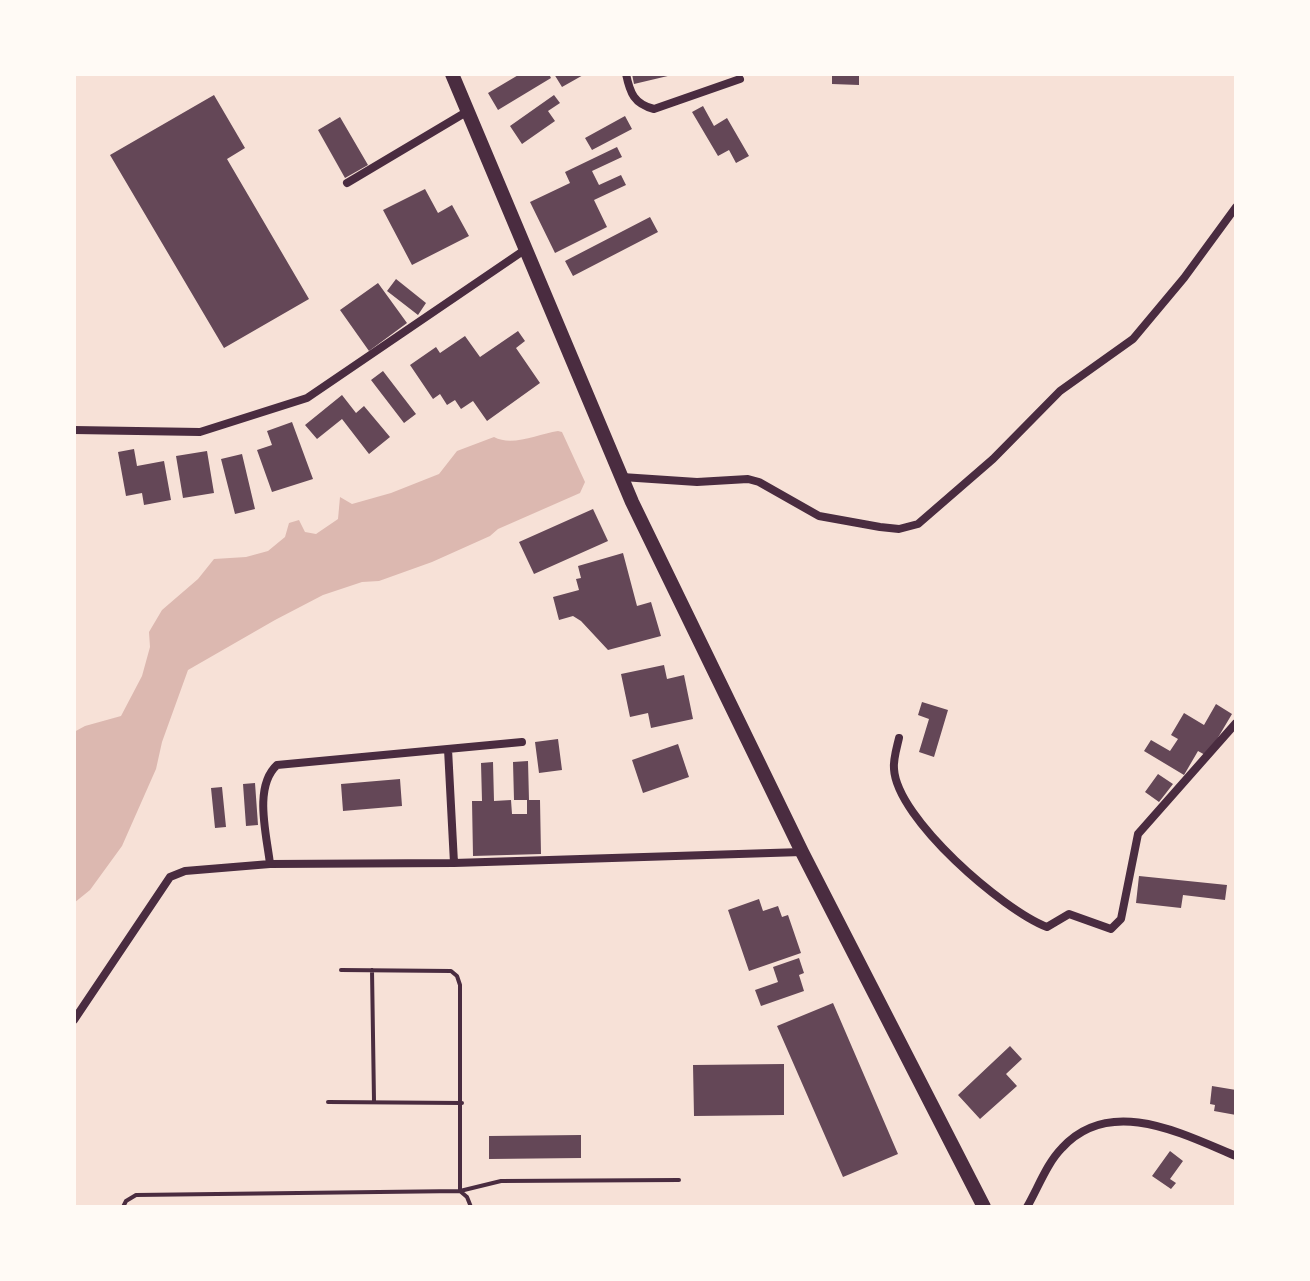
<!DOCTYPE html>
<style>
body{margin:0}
#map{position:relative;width:1310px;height:1281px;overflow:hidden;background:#f7e1d7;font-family:Signika,sans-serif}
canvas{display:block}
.frame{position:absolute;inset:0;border:76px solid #fffaf5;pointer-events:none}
</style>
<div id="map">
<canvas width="1310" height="1281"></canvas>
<div class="frame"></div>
</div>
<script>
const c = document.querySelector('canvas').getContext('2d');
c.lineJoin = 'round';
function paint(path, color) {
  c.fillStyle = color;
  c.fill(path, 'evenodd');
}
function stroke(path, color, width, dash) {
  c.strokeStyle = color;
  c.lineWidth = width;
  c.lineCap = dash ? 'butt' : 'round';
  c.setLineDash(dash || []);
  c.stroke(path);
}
paint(new Path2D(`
 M 558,431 L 562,432 L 585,482 L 580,493 L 498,529 L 490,536 L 432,562 L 379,581 L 362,582 L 323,595 L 275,620 L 188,670 L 162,742 L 156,769 L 122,846 L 90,890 L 74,903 L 74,732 L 85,726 L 121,716 L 142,676 L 150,647 L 149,632 L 162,610 L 198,579 L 214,559 L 246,557 L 268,551 L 285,537 L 289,523 L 299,520 L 305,532 L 316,534 L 338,519 L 340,497 L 352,504 L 391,493 L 439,474 L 457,451 L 494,437 C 512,447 538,434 558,431 Z`), '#dcb8b0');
paint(new Path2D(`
 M 520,74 L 549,74 L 551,78 L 498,110 L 488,93 Z
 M 554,74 L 585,74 L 562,87 Z
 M 632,74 L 672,74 L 672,75 L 634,84 Z
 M 832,74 L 859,74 L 859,85 L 832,84 Z
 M 214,95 L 245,148 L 227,159 L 309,299 L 224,348 L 110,155 Z
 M 554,95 L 560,103 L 548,111 L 555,121 L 522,144 L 510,126 Z
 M 703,106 L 714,126 L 727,118 L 749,156 L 736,163 L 729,150 L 718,156 L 692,112 Z
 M 625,116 L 632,129 L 592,150 L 585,138 Z
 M 340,117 L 368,165 L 345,178 L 318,130 Z
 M 617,147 L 622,157 L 592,171 L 599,185 L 621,175 L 626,185 L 594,200 L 607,227 L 555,253 L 530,202 L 570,183 L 565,172 Z
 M 425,189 L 438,213 L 452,205 L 469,236 L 412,265 L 383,210 Z
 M 650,217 L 658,232 L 573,276 L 565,261 Z
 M 396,279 L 426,303 L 418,315 L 387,291 Z
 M 378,283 L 407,323 L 369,351 L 340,310 Z
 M 518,331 L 525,341 L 516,348 L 540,383 L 487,421 L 473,401 L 461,409 L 455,400 L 447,405 L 440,394 L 433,399 L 410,365 L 436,347 L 440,353 L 465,336 L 480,357 Z
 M 383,371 L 416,414 L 404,423 L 371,380 Z
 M 342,395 L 356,413 L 364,406 L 390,437 L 369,454 L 342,419 L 317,439 L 305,425 Z
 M 292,422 L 313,479 L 272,492 L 257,450 L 272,445 L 267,431 Z
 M 134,449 L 137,466 L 164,461 L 171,500 L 144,505 L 142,493 L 126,496 L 118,452 Z
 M 207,451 L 214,493 L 183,498 L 176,456 Z
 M 242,454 L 255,509 L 235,514 L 221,459 Z
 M 593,509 L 608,541 L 534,574 L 519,542 Z
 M 623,553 L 637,606 L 651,602 L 661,636 L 608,650 L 581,621 L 573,616 L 559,620 L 553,597 L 579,590 L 576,579 L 581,578 L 578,566 Z
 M 664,665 L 667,679 L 684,675 L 693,719 L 651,728 L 648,713 L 630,717 L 621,674 Z
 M 922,702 L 948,710 L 934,757 L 919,752 L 929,719 L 918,715 Z
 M 1216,704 L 1232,714 L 1207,756 L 1198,751 L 1184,775 L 1144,751 L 1151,740 L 1170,751 L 1178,739 L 1171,735 L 1184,713 L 1204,725 Z
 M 558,739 L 562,770 L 539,773 L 535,742 Z
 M 678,744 L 689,777 L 643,793 L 632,760 Z
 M 528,761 L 529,800 L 514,800 L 513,762 Z
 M 493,762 L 494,801 L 511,800 L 512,814 L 527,814 L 527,800 L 540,800 L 541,854 L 473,856 L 472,801 L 482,801 L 481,763 Z
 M 1158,774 L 1173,784 L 1159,802 L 1145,792 Z
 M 400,779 L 402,806 L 343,811 L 341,784 Z
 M 255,783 L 258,825 L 246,826 L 243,784 Z
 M 222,787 L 226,827 L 215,828 L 211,788 Z
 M 1139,876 L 1227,885 L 1225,900 L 1183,895 L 1181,908 L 1136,903 Z
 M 759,899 L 763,911 L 778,906 L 782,917 L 788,915 L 801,953 L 749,971 L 728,910 Z
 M 799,958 L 804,973 L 799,975 L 804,991 L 761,1006 L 755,990 L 778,982 L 773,967 Z
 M 833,1003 L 898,1154 L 843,1177 L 777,1026 Z
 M 1010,1046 L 1022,1059 L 1006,1074 L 1017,1086 L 980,1119 L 958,1095 Z
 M 784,1064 L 784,1115 L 694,1116 L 693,1065 Z
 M 1212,1086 L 1236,1090 L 1236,1115 L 1214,1111 L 1215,1105 L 1210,1104 Z
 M 581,1135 L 581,1158 L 489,1159 L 489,1136 Z
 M 1170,1151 L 1183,1161 L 1170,1179 L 1176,1183 L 1171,1189 L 1152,1176 Z`), '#644757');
stroke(new Path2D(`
 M 372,970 L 374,1101
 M 328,1102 L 462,1103
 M 460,1191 L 501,1181 L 679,1180
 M 460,1191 L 467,1197 L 471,1207
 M 123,1207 L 126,1201 L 136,1195 L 460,1191 L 460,985 L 457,976 L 451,971 L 341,970`), '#4a2c40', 4);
stroke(new Path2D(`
 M 626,74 C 630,93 634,104 654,109 L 740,79
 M 347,183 L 468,111
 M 74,430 L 200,432 L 307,398 L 526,249
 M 622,477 L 697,482 L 748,479 L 759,482 L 819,516 L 880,527 L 899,529 L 918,524 L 993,459 L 1060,391 L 1133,339 L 1184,278 L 1236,207
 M 899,738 C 897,747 893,759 894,769 C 897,819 1003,910 1047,927 L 1069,914 L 1111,929 L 1121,919 L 1138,834 L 1236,723
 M 448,749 L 454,863
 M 270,864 C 267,836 253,787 277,765 L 522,742
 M 74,1020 L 170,877 L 185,871 L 270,864 L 454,863 L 802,852
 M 1027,1207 C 1038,1188 1047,1163 1062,1148 C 1110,1095 1183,1134 1236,1156`), '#4a2c40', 8);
stroke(new Path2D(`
 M 452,74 L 632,502 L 802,852 L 984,1207`), '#4a2c40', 14);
</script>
